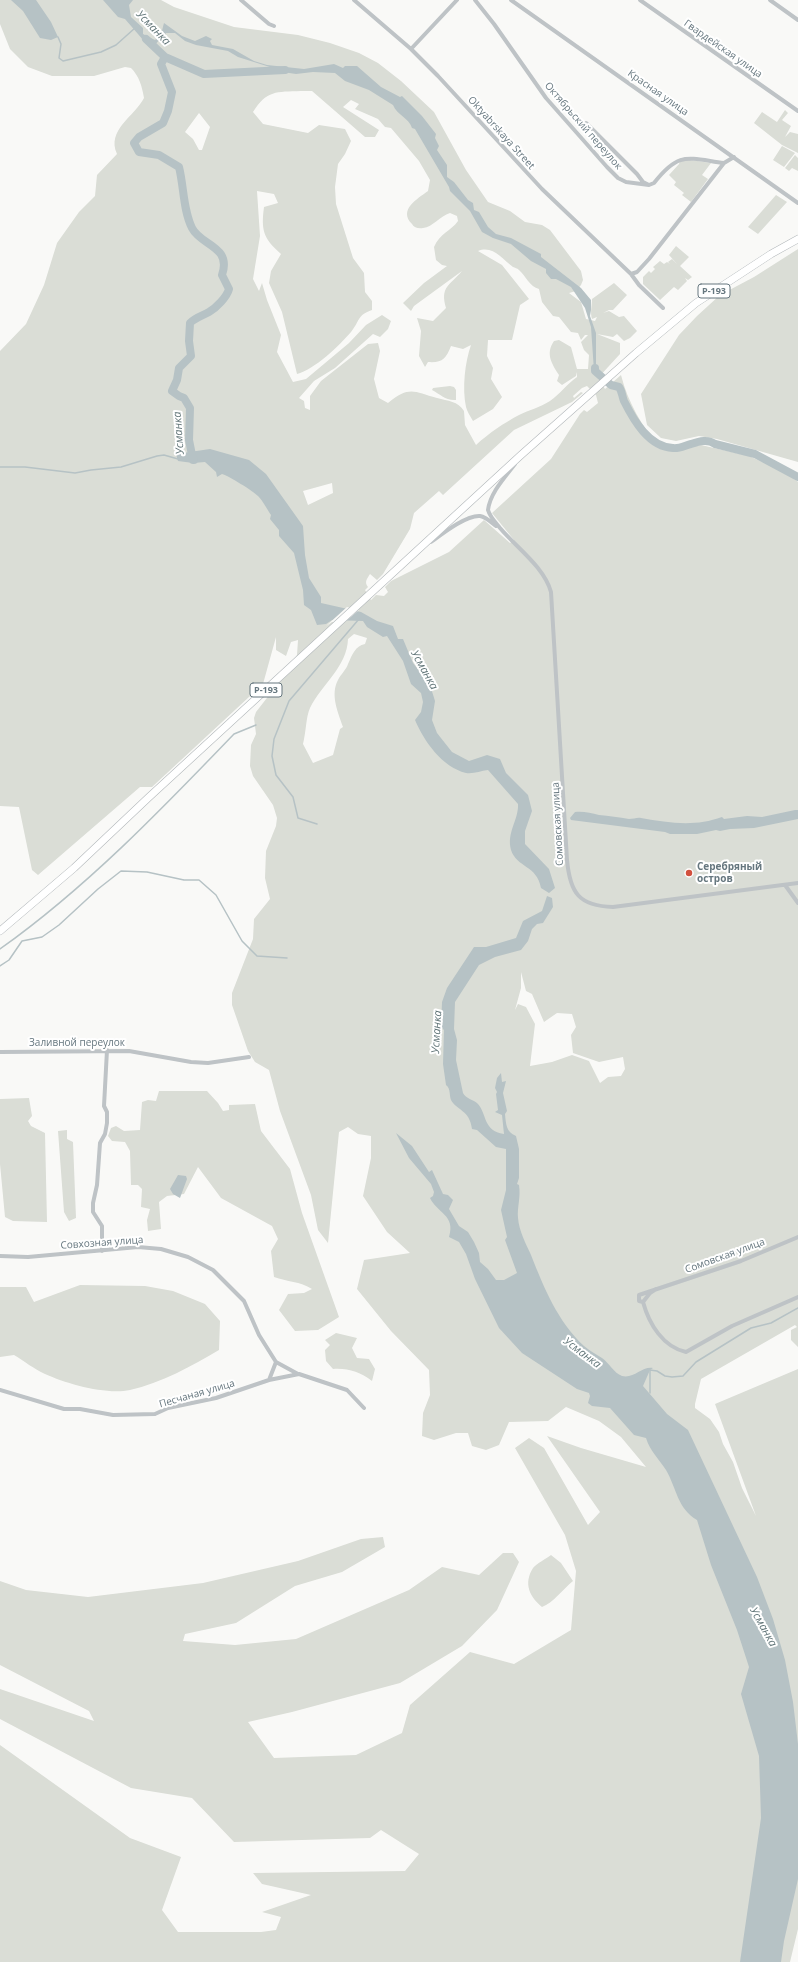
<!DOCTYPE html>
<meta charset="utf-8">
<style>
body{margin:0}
canvas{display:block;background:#f9f9f7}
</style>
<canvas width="798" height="1962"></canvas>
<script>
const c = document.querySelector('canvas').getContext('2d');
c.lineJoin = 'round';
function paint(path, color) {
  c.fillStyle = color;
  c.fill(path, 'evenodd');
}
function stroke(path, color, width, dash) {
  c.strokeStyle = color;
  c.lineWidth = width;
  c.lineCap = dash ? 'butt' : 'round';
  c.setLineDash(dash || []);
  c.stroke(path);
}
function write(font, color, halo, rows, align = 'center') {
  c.font = font + ' "Open Sans",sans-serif';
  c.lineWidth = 4;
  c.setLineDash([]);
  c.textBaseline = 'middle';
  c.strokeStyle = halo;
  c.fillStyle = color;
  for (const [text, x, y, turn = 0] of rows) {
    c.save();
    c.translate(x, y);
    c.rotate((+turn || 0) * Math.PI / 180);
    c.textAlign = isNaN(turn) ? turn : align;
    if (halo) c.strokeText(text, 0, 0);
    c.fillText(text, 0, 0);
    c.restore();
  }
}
paint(new Path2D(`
 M 0,0 L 161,0 L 174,7 L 234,27 L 298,35 L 330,43 L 359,53 L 378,63 L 401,81 L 434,112 L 466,170 L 488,202 L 510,211 L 525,222 L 542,225 L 550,230 L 581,271 L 583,280 L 581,285 L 576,291 L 569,293 L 581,302 L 586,319 L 595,321 L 597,317 L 592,319 C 590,313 592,305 592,299 L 614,283 L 627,295 L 613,310 L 609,310 L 603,313 L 609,311 L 619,317 L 624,316 L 637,331 L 630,338 L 624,341 L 617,334 L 613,337 L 597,334 L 620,343 L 620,354 L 598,378 L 605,389 L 621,375 C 628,403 642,425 659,448 L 672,451 L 701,445 L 749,456 L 787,473 L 798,482 L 798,1347 L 791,1340 L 791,1330 L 797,1327 L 795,1325 L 701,1379 L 695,1404 L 695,1408 L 710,1419 L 719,1432 L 723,1444 L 733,1462 L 742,1488 L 756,1516 L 715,1404 L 798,1369 L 798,1929 L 790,1962 L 0,1962 L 0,1745 L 130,1838 L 181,1857 L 162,1910 L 178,1932 L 261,1932 L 276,1930 L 281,1917 L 262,1912 L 311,1895 L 262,1884 L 253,1873 L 405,1871 L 419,1854 L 381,1830 L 370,1838 L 234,1842 L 192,1798 L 131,1788 L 0,1719 L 0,1689 L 94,1721 L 89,1711 L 0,1665 L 0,1581 L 26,1590 L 88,1597 L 203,1583 L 298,1561 L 361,1539 L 383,1537 L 385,1547 L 342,1572 L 295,1586 L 236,1623 L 185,1634 L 183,1641 L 235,1645 L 296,1639 L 409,1590 L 442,1567 L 479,1575 L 503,1553 L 513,1553 L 519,1562 L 497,1610 L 462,1646 L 400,1683 L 292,1712 L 248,1722 L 274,1758 L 356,1755 L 402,1733 L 410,1705 L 470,1652 L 514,1664 L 571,1630 L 576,1571 L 565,1535 L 515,1448 L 529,1438 L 544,1448 L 588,1525 L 600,1512 L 547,1436 L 581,1448 L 646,1467 L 621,1437 L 599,1421 L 566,1407 L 548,1421 L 509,1422 L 499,1445 L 486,1450 L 472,1446 L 468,1433 L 456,1433 L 434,1440 L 422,1436 L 423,1413 L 430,1395 L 429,1370 L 391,1331 L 357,1289 L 364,1260 L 410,1253 L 387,1232 L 363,1196 L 371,1158 L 371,1136 L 358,1134 L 348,1127 L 339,1132 L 328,1243 L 318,1230 L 311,1195 L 280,1111 L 269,1070 L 255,1062 L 248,1051 L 232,1005 L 232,993 L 253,939 L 254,919 L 270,899 L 265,878 L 266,851 L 276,826 L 277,818 L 273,805 L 253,776 L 250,766 L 251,745 L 256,734 L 254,718 L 256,712 L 277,685 L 297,655 L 298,640 L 291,642 L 286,656 L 276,650 L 276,637 L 263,684 L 152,787 L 140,787 L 38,875 L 32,870 L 19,807 L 0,806 L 0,351 L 26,324 L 44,285 L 57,243 L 79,212 L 95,196 L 97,175 L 117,154 C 106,130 135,116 144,98 C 142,86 139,76 131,68 L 125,67 L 94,76 L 52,76 L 28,67 L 10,49 L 0,24 ZM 301,91 L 312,91 L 365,137 L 375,137 L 379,130 L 343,107 L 351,100 L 359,104 L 355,109 L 378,119 L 385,127 L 391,128 L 419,161 L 430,180 L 428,191 C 417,199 398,210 412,224 C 414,228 419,229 423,228 C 433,227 440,216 450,213 L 457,216 L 458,221 C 451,231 440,233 434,247 L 436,260 L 442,265 L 447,266 L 424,283 L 403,303 L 411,311 L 414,306 L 462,271 C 449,286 440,287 446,308 L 433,321 L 417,318 L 421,331 L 419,356 L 425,367 L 428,362 C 442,363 446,359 451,346 L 463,349 L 471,345 C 465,362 462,388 466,407 C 467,411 470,416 473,421 L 493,409 L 502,397 L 491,379 L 493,368 L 487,356 L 488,340 L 512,340 L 520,305 L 529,299 L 502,265 L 478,251 C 493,245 502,259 513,267 C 515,268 517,268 519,270 C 525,275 530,287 539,289 L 542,302 L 553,316 L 559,317 L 571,332 L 578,333 L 581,340 L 585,335 L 588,335 L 581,342 L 584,350 L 589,355 L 588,369 L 577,369 L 571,347 L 559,340 L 554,341 C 545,354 552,364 559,375 L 557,381 L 562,385 L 576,376 L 577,372 L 577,377 C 567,384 560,394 550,401 C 541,407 529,410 519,415 C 504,423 489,433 476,445 L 465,425 L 464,411 C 458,401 448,401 437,398 C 414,392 410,385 388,403 L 379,398 L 374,379 L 380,351 L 378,343 L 368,344 L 321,381 L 310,396 L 310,410 L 305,408 L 304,401 L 299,398 L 314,381 L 335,368 L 373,334 L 380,337 L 388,329 L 391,321 L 382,315 L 366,325 L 349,343 L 306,379 L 293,382 L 277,352 L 281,335 L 267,300 L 262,283 L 259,291 L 253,279 L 260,236 L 257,191 L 274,194 L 278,203 L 264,207 C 261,230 263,238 281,254 L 271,271 L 269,283 L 282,312 L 297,374 C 314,370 340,345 351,332 C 360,321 357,315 372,310 L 372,301 L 365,292 L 364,273 L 353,258 L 336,204 L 335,187 L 338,164 L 345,154 L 351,141 L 345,129 L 319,125 L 308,133 L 263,124 L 253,112 C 267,90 276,92 301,91 ZM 199,113 L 210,127 L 202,150 L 199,150 L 193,139 L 185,132 ZM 587,386 L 596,395 L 598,403 L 587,412 L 584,410 L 580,414 L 551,459 L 492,513 L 514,540 L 510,543 L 484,520 L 449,552 L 391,581 L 385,587 L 388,592 L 384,596 L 376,595 L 371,600 L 365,590 L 368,587 C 364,582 367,579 370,574 L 377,580 L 383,574 L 410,529 L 414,513 L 439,491 L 443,495 L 514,430 L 572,402 L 583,393 L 581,392 L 574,398 L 573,396 L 582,388 ZM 332,483 L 333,493 L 308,505 L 303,491 ZM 354,634 L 367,638 L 365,644 C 355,646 352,655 348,664 C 346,670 341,674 338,680 C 330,695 338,712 343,727 L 340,729 L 333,755 L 313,763 L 303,744 C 306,733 306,716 310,708 C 322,684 347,667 348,639 ZM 521,972 L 526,991 L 532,994 L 544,1022 L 557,1013 L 572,1014 L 576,1027 L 571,1035 L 573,1053 L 599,1062 L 623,1057 L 625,1069 L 621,1076 L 608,1077 L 600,1083 L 589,1061 L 572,1055 L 552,1062 L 530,1066 L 535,1024 L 526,1007 L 518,1004 L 515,1010 L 521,988 Z
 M 785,110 L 788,113 L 782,120 L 791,126 L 785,137 L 786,144 L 785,137 L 790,132 L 798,134 L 798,153 L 782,145 L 754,123 L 762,112 L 777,122 Z
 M 782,146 L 795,153 L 784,167 L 773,160 Z
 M 795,155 L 798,158 L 798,171 L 792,168 L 789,171 L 785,168 Z
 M 690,160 L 711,163 L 702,175 L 708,179 L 691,202 L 682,195 L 684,193 L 674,185 L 676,182 L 669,175 L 679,164 L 680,161 Z
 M 776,195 L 787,202 L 758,234 L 748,227 Z
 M 676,246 L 689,257 L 680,266 L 692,277 L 688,280 L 685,278 L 687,281 L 678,290 L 674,287 L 660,300 L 643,284 L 643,277 L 649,271 L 651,273 L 655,269 L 653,267 L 660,261 L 664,264 L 667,262 L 670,264 L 668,262 L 672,259 L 677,264 L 669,255 Z
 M 798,249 L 798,462 L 717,439 L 699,436 L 676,441 L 661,438 L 647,425 L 641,394 L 679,335 L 697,316 L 720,295 L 754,277 Z
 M 450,386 L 454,387 L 456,390 L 456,400 C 446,401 440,394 432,390 L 433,388 Z
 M 159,1091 L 207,1091 L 218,1103 L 223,1111 L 229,1110 L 229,1105 L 255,1104 L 261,1131 L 290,1169 L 302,1213 L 339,1317 L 318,1330 L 295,1331 L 279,1310 L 288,1294 L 304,1293 L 312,1289 C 300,1281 287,1282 274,1277 L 271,1251 L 278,1239 L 272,1226 L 221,1198 L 198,1167 L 184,1194 L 167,1196 L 159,1202 L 161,1229 L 148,1231 L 147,1220 L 150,1209 L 141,1207 L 142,1189 L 138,1185 L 131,1185 L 130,1151 L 125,1142 L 112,1141 L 108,1136 L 111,1128 L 116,1126 L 124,1131 L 140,1130 L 142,1102 L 148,1100 L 156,1101 Z
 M 29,1098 L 32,1116 L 28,1121 L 31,1126 L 45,1133 L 47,1222 L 13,1221 L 5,1217 L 0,1164 L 0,1099 Z
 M 67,1130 L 67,1139 L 73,1142 L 76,1218 L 69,1221 L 64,1212 L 58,1131 Z
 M 80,1285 L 145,1286 L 173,1291 L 205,1304 L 220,1321 L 219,1350 C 192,1366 161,1383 130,1390 C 106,1395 67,1384 45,1374 C 34,1369 24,1361 14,1355 L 0,1357 L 0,1287 L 26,1287 L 34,1302 Z
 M 336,1333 L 357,1338 L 352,1348 L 357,1358 L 369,1359 L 375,1369 L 372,1381 C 360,1372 348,1368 333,1369 L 326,1361 L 325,1350 L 330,1345 L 325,1340 Z
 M 551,1555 L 561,1563 L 573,1581 C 563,1589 553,1603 542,1607 C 530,1597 523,1584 533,1568 C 537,1563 546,1559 551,1555 Z`), '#daddd6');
paint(new Path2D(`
 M 11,0 L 36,0 L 51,22 L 58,37 L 51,40 L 40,38 L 23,11 Z
 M 103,0 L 133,0 L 129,5 L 131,17 L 143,28 L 143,34 L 155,40 C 162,35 162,30 164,23 L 182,36 L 195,41 L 206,36 L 212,39 L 210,41 L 212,45 L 233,49 L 254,61 L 267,65 L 304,69 L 334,64 L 343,68 L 345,66 L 357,66 L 381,87 L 400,97 L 402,96 L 422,116 L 436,134 L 435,138 L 439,146 L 437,150 L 447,165 L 447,177 L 454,182 L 468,200 L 473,203 L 474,210 L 479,212 L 488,227 L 496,234 L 511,238 L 541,254 L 541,257 L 581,288 L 591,300 L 591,310 L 590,316 L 596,333 L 596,369 L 603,374 L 600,377 L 594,371 L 591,327 L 585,308 L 571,287 L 556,279 L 551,279 L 546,273 L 546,269 L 531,261 L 511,244 L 493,238 L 482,232 L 470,211 L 450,191 L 449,187 L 415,129 L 412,128 C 409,118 397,115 393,105 L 369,90 L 345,81 L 335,73 L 313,72 L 296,74 L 276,71 L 273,68 L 238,57 L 228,51 L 196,45 L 185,41 L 175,33 L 166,33 L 163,39 L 161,38 L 153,47 L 144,41 L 125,19 L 118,17 Z
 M 210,449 L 249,460 L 266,474 L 303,526 L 305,555 L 309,578 L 321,597 L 321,603 L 361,612 L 377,621 L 393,626 L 398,639 L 403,639 L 413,663 L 430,685 L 435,701 L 432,720 L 437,733 L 452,752 L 469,761 L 487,755 L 500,759 L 506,773 L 528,795 L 532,811 L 525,831 L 525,844 L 549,869 L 555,888 L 549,893 L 541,888 C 537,865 517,868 511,850 C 506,833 519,819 518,804 L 488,770 C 480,771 474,774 466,773 C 442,767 424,741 415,720 L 421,712 L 423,702 L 421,693 L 411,684 L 403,661 L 387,636 L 383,637 L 367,627 L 363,621 L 332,620 L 326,624 L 317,625 L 311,610 L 304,605 L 303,590 L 294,553 L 279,536 L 279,530 L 270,519 L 271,515 C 267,509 263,501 258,496 C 253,491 229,476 222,474 L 217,477 L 216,472 L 205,462 L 193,463 L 178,461 L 176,454 Z
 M 795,810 L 798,810 L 798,819 L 754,828 L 730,829 L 720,831 L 716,830 L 697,834 L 670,834 L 665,832 L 571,820 L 570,818 L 575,812 C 583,811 591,813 599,815 C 609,816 619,817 629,819 C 633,819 638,817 641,818 C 669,823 695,827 722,817 L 724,819 L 747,816 L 762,817 Z
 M 547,896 L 552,898 L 553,907 L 543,923 L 537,924 L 532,929 L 528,941 L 521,950 L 495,957 L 479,965 L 455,1002 L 454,1029 L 457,1040 L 456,1060 L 463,1093 C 466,1099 473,1099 478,1104 C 487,1114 483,1131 504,1134 L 502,1115 L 495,1112 L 498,1110 L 496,1094 L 497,1092 L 495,1088 L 497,1078 L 501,1073 L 502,1082 L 506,1081 L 503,1093 L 507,1111 L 505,1114 C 506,1124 506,1132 516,1136 L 519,1149 L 519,1178 L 517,1184 L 519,1185 C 521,1197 517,1207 518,1218 C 519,1231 526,1244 531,1255 C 544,1288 558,1322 584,1346 C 590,1351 596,1354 602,1358 C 609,1363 614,1373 622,1376 C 634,1379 642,1366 653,1368 L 650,1370 L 643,1386 L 667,1414 L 688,1430 L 757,1577 L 773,1619 L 785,1660 L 793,1702 L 798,1744 L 798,1879 L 784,1941 L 781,1962 L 740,1962 L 761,1818 L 759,1756 L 741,1694 L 749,1667 L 737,1630 L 711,1565 L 697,1520 C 677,1508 677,1489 666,1470 C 659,1459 650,1451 646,1438 L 634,1435 L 610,1408 L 592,1406 L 588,1403 L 590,1396 L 589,1393 L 577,1389 L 522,1353 L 499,1328 L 475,1279 L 466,1254 L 459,1242 L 449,1237 C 456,1215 437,1213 430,1198 L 433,1196 L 434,1192 L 431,1184 L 409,1158 L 396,1133 L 412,1146 L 429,1172 L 432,1170 L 443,1194 L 448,1195 L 453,1200 L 449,1209 L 459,1226 L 468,1232 L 474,1242 L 479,1253 L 480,1262 L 488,1269 L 496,1280 L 504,1280 L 517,1273 L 505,1240 L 507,1237 L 501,1210 L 506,1190 L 506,1149 L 496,1147 L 477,1130 L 472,1129 C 470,1110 456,1110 451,1100 C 449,1095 451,1089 446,1085 L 443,1064 L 444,1030 L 441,1027 L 442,1002 L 447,988 L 474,947 L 486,947 L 516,938 L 523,921 L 542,911 Z
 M 178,1175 L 186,1176 L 187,1179 L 180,1198 L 173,1194 L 170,1189 Z`), '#b6c2c5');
paint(new Path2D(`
 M 347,607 L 359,610 L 345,622 L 332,622 L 326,626 Z`), '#f9f9f7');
stroke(new Path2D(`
 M 58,37 L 61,44 L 59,58 L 63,61 L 101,52 L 116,45 L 135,28
 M 0,467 L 25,467 L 75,473 L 91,470 L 121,467 L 157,456 L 164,455 L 178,459
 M 317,824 L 298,818 L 293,797 L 276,775 L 272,756 L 274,739 L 289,701 L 359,619
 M 0,949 C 86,888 161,810 234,734 L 256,725
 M 0,966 L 9,960 L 22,941 L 42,937 L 59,925 L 98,889 L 121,871 L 147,872 L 184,880 L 199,880 L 216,895 L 242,941 L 257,956 L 287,958
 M 650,1393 L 650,1370 L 657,1371 L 665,1376 L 672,1377 L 683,1376 L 696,1362 L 751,1328 L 771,1323 L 798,1308`), '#b6c2c5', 1.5);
stroke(new Path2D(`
 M 146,39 L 165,57 L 161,64 L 172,92 L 168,111 L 163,123 L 139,137 L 134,143 L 139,152 L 159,155 L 179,167 C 184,187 183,210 192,228 C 201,246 232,246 222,275 L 229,289 C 227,297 216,308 209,312 C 202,316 196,317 190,323 L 189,341 L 191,356 L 179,368 L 177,380 L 172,391 L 179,396 L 184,398 L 190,408 L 189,440 L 193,460 L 194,460
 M 165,57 L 204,74 L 285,70
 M 595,368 L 595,371 L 611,385 L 619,387 C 622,391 622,396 624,401 C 634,421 649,447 673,448 C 679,449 686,445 691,444 C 700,441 708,439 715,444 L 755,454 L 798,477`), '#b6c2c5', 8);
const trunk = new Path2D(`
 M 0,931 L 74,868 L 148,798 L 521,455 L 636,353 L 696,303 L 771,254 L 798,239`);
stroke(trunk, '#b2b7ba', 8);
stroke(new Path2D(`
 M 241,0 L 269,24 L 274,26
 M 354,0 L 411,49 L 438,76 L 542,189 L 631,274 L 639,285 L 663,308
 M 475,0 L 494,24 L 546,98 L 607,167 L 618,178 L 626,182 L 649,185
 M 511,0 L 798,203
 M 640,0 L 798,111
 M 770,0 L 798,20
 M 411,49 L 457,0
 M 586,123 L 637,174 L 643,182 L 649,185 L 654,183 C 679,151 687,158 724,163 L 734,157
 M 631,274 L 637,272 L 649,259 L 724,163
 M 515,464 C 505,477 490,493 488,510 C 490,517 496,523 500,528 C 517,548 544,567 551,592 L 567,860 C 570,893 579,906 613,907 L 798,883
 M 431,542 C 442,534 466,515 480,516 C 486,517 491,522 496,526
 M 785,885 L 798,903
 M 0,1052 L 129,1051 L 191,1062 L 208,1063 L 249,1057
 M 102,1251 L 102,1226 L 93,1212 L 93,1203 L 97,1185 L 100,1143 L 105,1134 L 107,1123 L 107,1112 L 104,1106 L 107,1050
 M 0,1256 L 28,1257 L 138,1247 L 161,1249 L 188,1257 L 213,1270 L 244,1301 L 259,1335 L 276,1362 L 269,1380
 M 656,1289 L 650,1293 L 643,1302 L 639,1301 L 639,1295 L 741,1261 L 798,1237
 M 643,1302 C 649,1324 663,1347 686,1352 L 732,1326 L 798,1297
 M 276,1362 L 298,1374
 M 0,1390 L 64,1409 L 80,1409 L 113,1415 L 155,1414 L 168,1408 L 216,1398 L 269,1380 L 299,1374 L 347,1390 L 364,1408`), '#bec3c6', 4);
stroke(trunk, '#fff', 7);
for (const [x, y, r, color] of [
 [689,873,4,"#d2503e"]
]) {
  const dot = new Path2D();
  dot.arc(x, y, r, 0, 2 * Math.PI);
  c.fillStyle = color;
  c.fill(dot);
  stroke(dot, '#fff', 1.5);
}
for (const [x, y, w] of [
 [714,291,32],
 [266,690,32]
]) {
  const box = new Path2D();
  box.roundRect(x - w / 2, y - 7, w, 14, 3);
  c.fillStyle = '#fff';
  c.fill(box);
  stroke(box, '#66777f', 1);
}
write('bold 9px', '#66777f', null, [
 ["Р-193",714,291],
 ["Р-193",266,690]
]);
write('10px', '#66777f', '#fff', [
 ["Гвардейская улица",723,49,35],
 ["Красная улица",658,93,35],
 ["Октябрьский переулок",583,126,49],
 ["Oktyabrskaya Street",501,133,48],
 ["Сомовская улица",558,824,-93],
 ["Заливной переулок",77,1043],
 ["Совхозная улица",102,1243,-4],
 ["Сомовская улица",725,1256,-20],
 ["Песчаная улица",197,1394,-16]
]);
write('bold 10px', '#66777f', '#fff', [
 ["Серебряный",697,867],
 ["остров",697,879]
], 'left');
write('italic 11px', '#617578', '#fff', [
 ["Усманка",153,28,46],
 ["Усманка",179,433,-94],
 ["Усманка",424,670,61],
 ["Усманка",437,1032,-87],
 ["Усманка",582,1353,37],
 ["Усманка",763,1627,61]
]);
</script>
